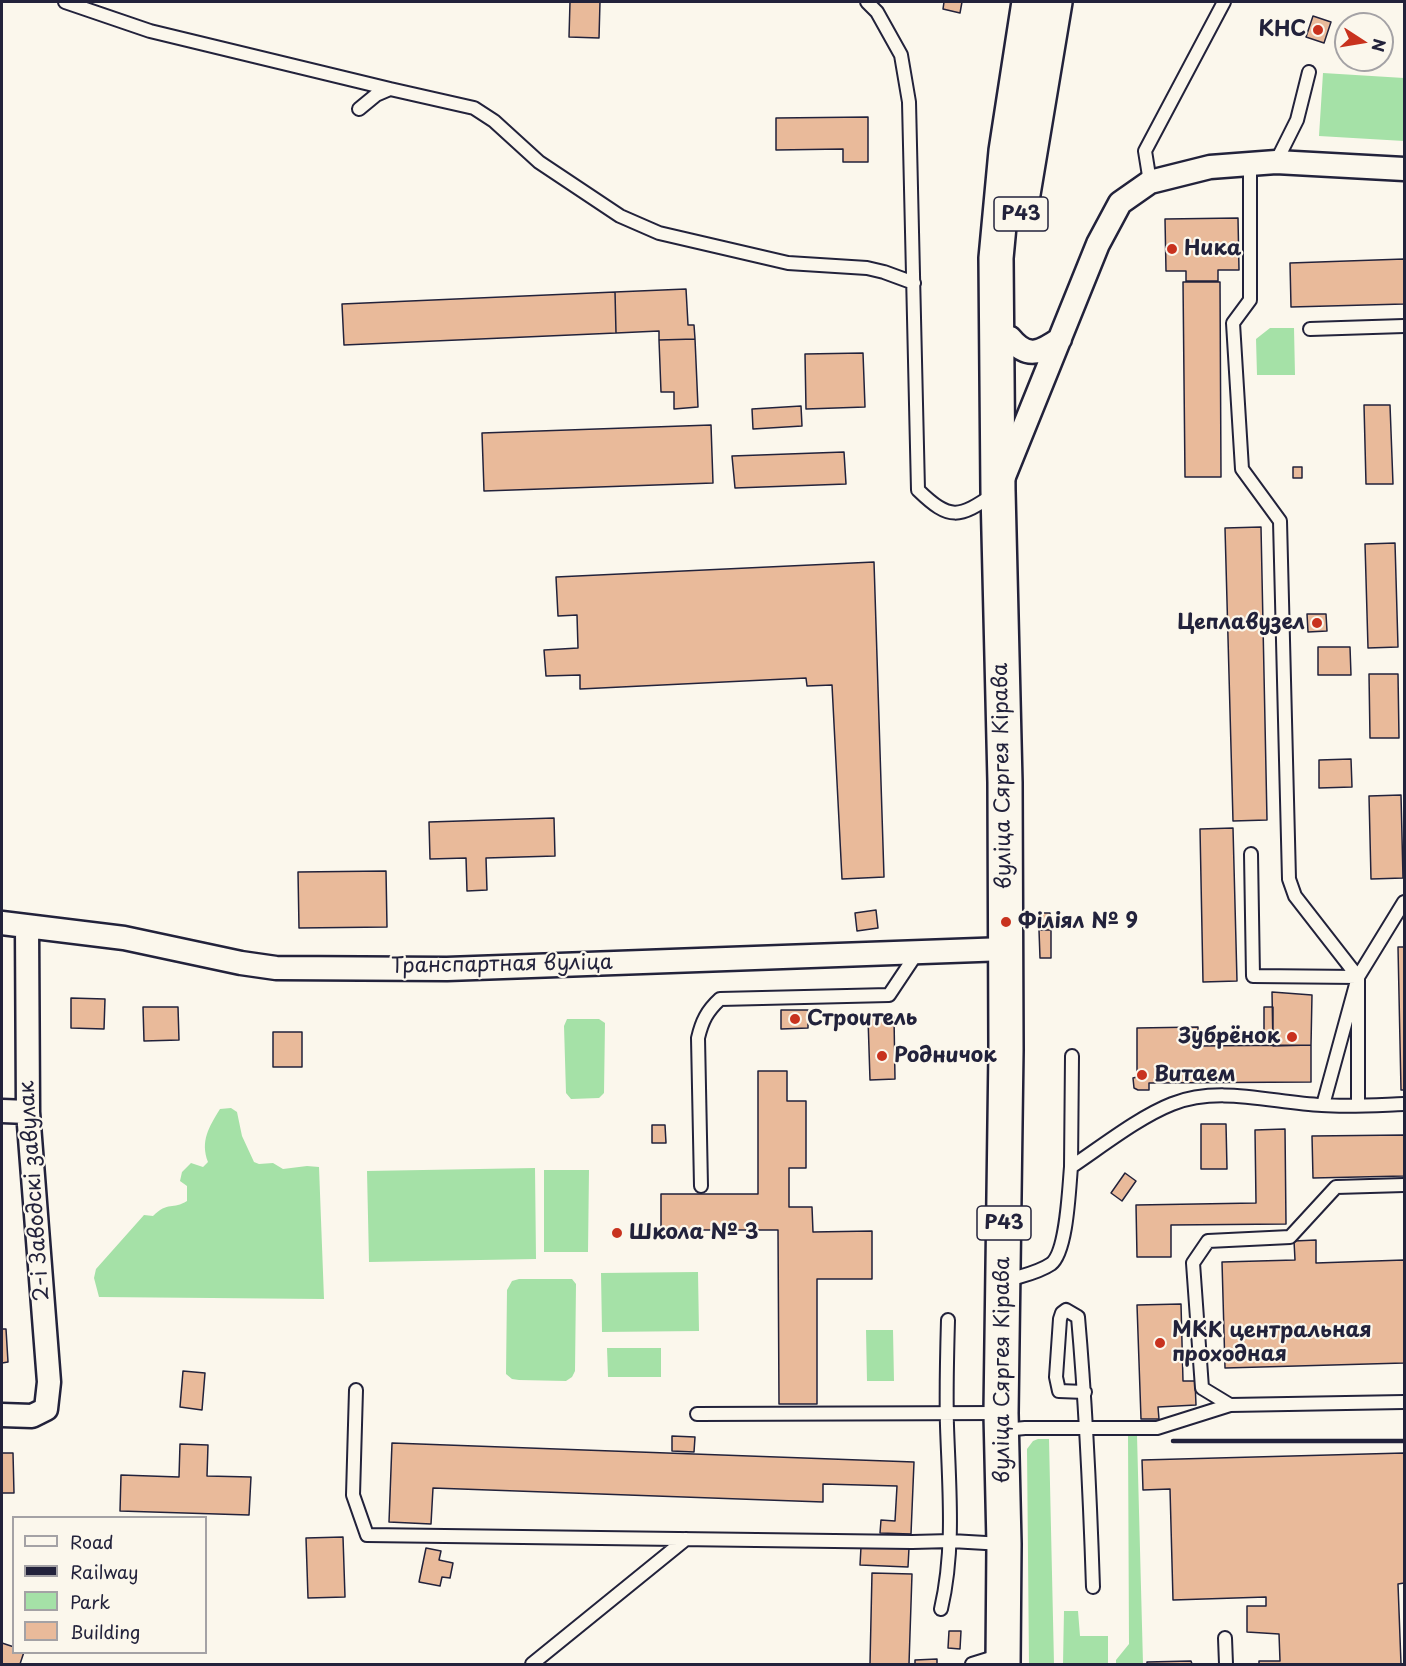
<!DOCTYPE html>
<meta charset="utf-8">
<style>
body{margin:0}
#map{position:relative;width:1406px;height:1666px;overflow:hidden;background:#fbf7ec;font-family:"Playpen Sans",sans-serif}
canvas{display:block}
.frame{position:absolute;inset:0;border:3px solid #22223b;pointer-events:none}
.legend{position:absolute;left:12px;top:1516px;width:195px;height:138px;box-sizing:border-box;background:#fbf7ec;border:2px solid #a4a2a5;margin:0;padding:8px 10px;list-style:none;font-size:18px;color:#22223b}
.legend li{display:flex;align-items:center;gap:12px;height:30px}
.legend b{width:30px;border:2px solid #a4a2a5}
.north{position:absolute;left:1334px;top:12px;width:60px;height:60px;box-sizing:border-box;background:#fbf7ec;border:2px solid #a4a2a5;border-radius:50%;rotate:102deg;font-size:16px;font-weight:700;line-height:24px;text-align:center;color:#22223b}
.north::after{content:'';display:block;margin:auto;width:21px;height:27px;background:#c8321e;clip-path:polygon(50% 0,100% 100%,50% 72%,0 100%)}
</style>
<div id="map">
<canvas width="1406" height="1666"></canvas>
<div class="frame"></div>
<ul class="legend">
<li><b style="height:8px;background:#fbf7ec"></b>Road</li>
<li><b style="height:8px;background:#22223b"></b>Railway</li>
<li><b style="height:16px;background:#a5e1a7"></b>Park</li>
<li><b style="height:16px;background:#e9ba9a"></b>Building</li>
</ul>
<div class="north">N</div>
</div>
<script>
const c = document.querySelector('canvas').getContext('2d');
c.lineJoin = 'round';
function paint(path, color) {
  c.fillStyle = color;
  c.fill(path, 'evenodd');
}
function stroke(path, color, width, dash) {
  c.strokeStyle = color;
  c.lineWidth = width;
  c.lineCap = dash ? 'butt' : 'round';
  c.setLineDash(dash || []);
  c.stroke(path);
}
function write(font, color, halo, rows, align = 'center') {
  c.font = font + ' "Playpen Sans",sans-serif';
  c.lineWidth = 4.5;
  c.setLineDash([]);
  c.textBaseline = 'middle';
  c.strokeStyle = halo;
  c.fillStyle = color;
  for (const [text, x, y, turn = 0] of rows) {
    c.save();
    c.translate(x, y);
    c.rotate((+turn || 0) * Math.PI / 180);
    c.textAlign = isNaN(turn) ? turn : align;
    if (halo) c.strokeText(text, 0, 0);
    c.fillText(text, 0, 0);
    c.restore();
  }
}
paint(new Path2D(`
 M 1323,73 L 1404,78 L 1404,141 L 1319,136 Z
 M 1270,328 L 1294,328 L 1295,375 L 1257,375 L 1256,339 Z
 M 567,1019 L 599,1019 L 605,1023 L 604,1093 L 599,1098 L 571,1099 L 566,1093 L 564,1026 Z
 M 231,1108 L 237,1112 L 242,1136 L 254,1162 L 259,1164 L 273,1163 L 283,1169 L 307,1166 L 319,1167 L 324,1299 L 99,1297 L 94,1278 L 96,1269 L 144,1215 L 153,1216 C 168,1201 173,1210 187,1201 L 187,1186 L 180,1181 L 182,1172 L 191,1163 L 203,1167 L 208,1162 C 200,1141 209,1127 220,1109 Z
 M 535,1168 L 536,1259 L 369,1262 L 367,1171 Z
 M 544,1170 L 589,1170 L 588,1252 L 544,1252 Z
 M 698,1272 L 699,1331 L 602,1332 L 601,1273 Z
 M 519,1279 L 572,1279 L 576,1284 L 575,1371 L 572,1377 L 566,1381 L 519,1380 L 512,1379 L 506,1374 L 507,1290 L 512,1281 Z
 M 866,1330 L 893,1330 L 894,1381 L 867,1381 Z
 M 607,1348 L 661,1348 L 661,1377 L 608,1377 Z
 M 1128,1435 L 1137,1435 L 1143,1664 L 1116,1664 L 1116,1660 L 1129,1644 Z
 M 1038,1439 L 1049,1439 L 1054,1664 L 1029,1664 L 1027,1449 L 1033,1441 Z
 M 1064,1611 L 1078,1611 L 1080,1636 L 1108,1636 L 1108,1664 L 1063,1664 Z`), '#a5e1a7');
const building = new Path2D(`
 M 570,2 L 600,2 L 599,38 L 569,37 Z
 M 944,2 L 962,2 L 960,13 L 943,9 Z
 M 1313,16 L 1331,22 L 1324,43 L 1306,37 Z
 M 868,117 L 868,162 L 843,162 L 843,149 L 776,150 L 776,118 Z
 M 1238,218 L 1239,270 L 1218,270 L 1218,281 L 1186,281 L 1186,271 L 1166,271 L 1165,219 Z
 M 1404,259 L 1404,304 L 1291,307 L 1290,263 Z
 M 1183,282 L 1220,282 L 1221,477 L 1185,477 Z
 M 686,289 L 688,325 L 694,325 L 695,339 L 659,340 L 659,331 L 616,333 L 615,292 Z
 M 615,292 L 616,333 L 344,345 L 342,304 Z
 M 695,339 L 698,407 L 674,409 L 674,392 L 661,392 L 659,340 Z
 M 863,353 L 865,407 L 806,409 L 805,354 Z
 M 1364,405 L 1390,405 L 1393,484 L 1366,484 Z
 M 801,406 L 802,426 L 753,429 L 752,409 Z
 M 711,425 L 713,483 L 484,491 L 482,433 Z
 M 844,452 L 846,484 L 735,488 L 732,456 Z
 M 1293,467 L 1302,467 L 1302,478 L 1293,478 Z
 M 1261,527 L 1267,820 L 1233,821 L 1225,528 Z
 M 1395,543 L 1398,647 L 1368,648 L 1365,544 Z
 M 874,562 L 884,877 L 842,879 L 832,685 L 807,686 L 806,678 L 580,689 L 580,675 L 546,676 L 544,650 L 578,648 L 577,615 L 558,616 L 556,577 Z
 M 1307,614 L 1326,614 L 1327,631 L 1308,632 Z
 M 1318,647 L 1350,647 L 1351,675 L 1318,675 Z
 M 1369,674 L 1398,674 L 1399,738 L 1370,738 Z
 M 1351,759 L 1352,787 L 1319,788 L 1319,760 Z
 M 1401,795 L 1403,878 L 1371,879 L 1369,796 Z
 M 554,818 L 555,856 L 486,858 L 487,890 L 467,891 L 466,858 L 430,859 L 429,822 Z
 M 1233,828 L 1237,981 L 1203,982 L 1200,829 Z
 M 386,871 L 387,927 L 299,928 L 298,872 Z
 M 876,910 L 878,928 L 857,931 L 855,913 Z
 M 1039,913 L 1050,913 L 1051,930 L 1039,930 Z
 M 1039,930 L 1051,930 L 1051,958 L 1040,958 Z
 M 1398,947 L 1404,947 L 1404,1090 L 1401,1090 Z
 M 1272,992 L 1312,995 L 1311,1045 L 1273,1046 Z
 M 71,998 L 105,999 L 104,1029 L 71,1028 Z
 M 143,1007 L 178,1007 L 179,1040 L 144,1041 Z
 M 1264,1007 L 1273,1007 L 1273,1034 L 1264,1034 Z
 M 781,1010 L 808,1010 L 808,1028 L 781,1029 Z
 M 894,1017 L 895,1079 L 870,1080 L 868,1018 Z
 M 1198,1027 L 1198,1046 L 1311,1045 L 1311,1082 L 1149,1083 L 1149,1090 L 1138,1090 L 1134,1088 L 1133,1078 L 1137,1077 L 1137,1028 Z
 M 273,1032 L 302,1032 L 302,1067 L 273,1067 Z
 M 758,1071 L 787,1071 L 787,1101 L 806,1101 L 806,1168 L 789,1168 L 789,1207 L 812,1207 L 813,1232 L 872,1231 L 872,1279 L 817,1279 L 817,1404 L 779,1404 L 778,1230 L 661,1230 L 661,1194 L 758,1194 Z
 M 1201,1124 L 1226,1124 L 1227,1169 L 1201,1169 Z
 M 652,1125 L 665,1125 L 666,1143 L 652,1143 Z
 M 1285,1129 L 1286,1224 L 1171,1225 L 1171,1257 L 1137,1257 L 1136,1205 L 1256,1203 L 1255,1130 Z
 M 1404,1135 L 1404,1176 L 1313,1178 L 1312,1136 Z
 M 1125,1173 L 1136,1181 L 1122,1201 L 1111,1193 Z
 M 1316,1240 L 1316,1263 L 1404,1260 L 1404,1363 L 1225,1368 L 1222,1262 L 1295,1260 L 1294,1241 Z
 M 1181,1304 L 1183,1381 L 1195,1381 L 1196,1405 L 1158,1407 L 1159,1419 L 1141,1419 L 1137,1305 Z
 M 2,1329 L 6,1329 L 8,1362 L 2,1363 Z
 M 183,1371 L 205,1373 L 202,1410 L 180,1407 Z
 M 672,1436 L 695,1437 L 694,1452 L 672,1451 Z
 M 392,1443 L 914,1462 L 911,1534 L 880,1533 L 881,1520 L 895,1521 L 897,1486 L 823,1484 L 823,1502 L 433,1488 L 431,1524 L 389,1522 Z
 M 180,1444 L 208,1445 L 207,1476 L 251,1477 L 249,1515 L 120,1511 L 121,1475 L 179,1477 Z
 M 2,1453 L 13,1453 L 14,1493 L 2,1493 Z
 M 1404,1453 L 1404,1583 L 1398,1584 L 1401,1664 L 1259,1664 L 1259,1661 L 1280,1661 L 1279,1634 L 1247,1632 L 1247,1606 L 1266,1606 L 1266,1597 L 1173,1600 L 1170,1489 L 1143,1490 L 1142,1460 Z
 M 343,1537 L 345,1597 L 308,1598 L 306,1538 Z
 M 861,1547 L 909,1548 L 908,1567 L 860,1565 Z
 M 426,1548 L 441,1551 L 439,1560 L 453,1563 L 450,1578 L 442,1577 L 440,1586 L 419,1582 Z
 M 872,1573 L 912,1574 L 909,1664 L 870,1664 Z
 M 949,1631 L 961,1631 L 960,1649 L 948,1648 Z
 M 2,1643 L 14,1647 L 14,1652 L 24,1652 L 20,1664 L 2,1664 Z
 M 937,1659 L 937,1664 L 915,1664 L 915,1660 Z
 M 1191,1661 L 1192,1664 L 1147,1664 L 1147,1662 Z`);
paint(building, '#e9ba9a');
stroke(building, '#22223b', 1.5);
const lane = new Path2D(`
 M 65,2 L 150,31 L 390,89 L 376,95 L 359,109
 M 867,2 L 877,12 L 901,55 L 909,102 L 918,490 C 950,521 959,518 994,494
 M 390,89 L 474,108 L 494,121 L 539,162 L 620,216 L 659,233 L 788,263 L 867,268 L 884,272 L 914,283
 M 1276,162 L 1297,120 L 1309,72
 M 1250,165 L 1250,300 L 1233,323 L 1242,469 L 1280,521 L 1289,879 L 1295,896 L 1358,977 L 1323,1105
 M 1150,182 L 1145,151 L 1224,2
 M 1310,329 L 1404,326
 M 1251,854 L 1253,976 L 1358,977
 M 1358,1105 L 1358,977 L 1404,902
 M 1071,1167 L 1072,1056
 M 701,1186 L 698,1038 C 702,1021 707,1011 720,999 L 889,995 L 917,953
 M 1006,1281 C 1020,1276 1038,1273 1051,1264 C 1067,1252 1069,1188 1071,1167 C 1101,1147 1139,1117 1172,1104 C 1220,1085 1273,1103 1322,1105 C 1349,1107 1377,1105 1404,1104
 M 356,1390 L 353,1495 L 367,1535 L 912,1542 L 951,1541 L 1003,1544
 M 1085,1392 L 1059,1391 L 1056,1377 L 1060,1319 L 1062,1313 L 1066,1310 L 1078,1317 C 1086,1407 1090,1497 1093,1587
 M 1230,1405 L 1202,1388 L 1193,1263 L 1208,1241 L 1290,1237 L 1336,1187 L 1404,1185
 M 697,1414 L 999,1413
 M 1003,1430 L 1025,1428 L 1157,1428 L 1230,1405 L 1404,1402
 M 941,1609 C 955,1549 949,1487 947,1426 C 946,1390 947,1355 948,1320
 M 1225,1638 L 1226,1664
 M 532,1664 L 686,1539
 M 972,1664 L 1001,1655`);
const street = new Path2D(`
 M 1010,338 C 1027,359 1040,353 1060,339
 M 1003,479 L 1098,244 L 1120,203 L 1150,182 L 1210,167 L 1276,162 L 1404,169
 M 2,923 L 124,938 L 241,963 L 276,968 L 447,969 L 1006,949
 M 2,1111 L 28,1112
 M 2,1415 L 32,1416 L 46,1409 L 49,1382 L 28,1112 L 27,926`);
const primary = new Path2D(`
 M 1023,194 L 1055,2
 M 1003,1664 L 1004,1544 L 1001,1413 L 1006,1050 L 1005,782 L 998,491 L 996,258 L 1006,151 L 1029,2`);
stroke(lane, '#22223b', 16);
stroke(street, '#22223b', 27);
stroke(primary, '#22223b', 38);
stroke(lane, '#fbf7ec', 12);
stroke(street, '#fbf7ec', 22);
stroke(primary, '#fbf7ec', 33);
stroke(new Path2D(`
 M 1173,1441 L 1404,1441`), '#22223b', 4.5);
for (const [x, y, r, color] of [
 [1318,30,6,"#c8321e"],
 [1172,249,6,"#c8321e"],
 [1317,623,6,"#c8321e"],
 [1006,922,6,"#c8321e"],
 [795,1019,6,"#c8321e"],
 [1292,1037,6,"#c8321e"],
 [882,1056,6,"#c8321e"],
 [1142,1075,6,"#c8321e"],
 [617,1233,6,"#c8321e"],
 [1160,1343,6,"#c8321e"]
]) {
  const dot = new Path2D();
  dot.arc(x, y, r, 0, 2 * Math.PI);
  c.fillStyle = color;
  c.fill(dot);
  stroke(dot, '#fbf7ec', 2);
}
for (const [x, y, w] of [
 [1021,214,54],
 [1004,1223,54]
]) {
  const box = new Path2D();
  box.roundRect(x - w / 2, y - 17, w, 34, 4.5);
  c.fillStyle = '#fbf7ec';
  c.fill(box);
  stroke(box, '#22223b', 1.5);
}
write('bold 20px', '#22223b', null, [
 ["Р43",1021,214],
 ["Р43",1004,1223]
]);
write('bold 21px', '#22223b', '#fbf7ec', [
 ["КНС",1306,30,"right"],
 ["Ника",1184,249],
 ["Цеплавузел",1305,623,"right"],
 ["Філіял № 9",1018,922],
 ["Строитель",807,1019],
 ["Зубрёнок",1280,1037,"right"],
 ["Родничок",894,1056],
 ["Витаем",1154,1075],
 ["Школа № 3",629,1233],
 ["МКК центральная",1172,1331],
 ["проходная",1172,1355]
], 'left');
write('21px', '#22223b', '#fbf7ec', [
 ["вуліца Сяргея Кірава",1003,776,-91],
 ["Транспартная вуліца",502,965,-1],
 ["2-і Заводскі завулак",35,1191,-94],
 ["вуліца Сяргея Кірава",1003,1370,-90]
]);
</script>
